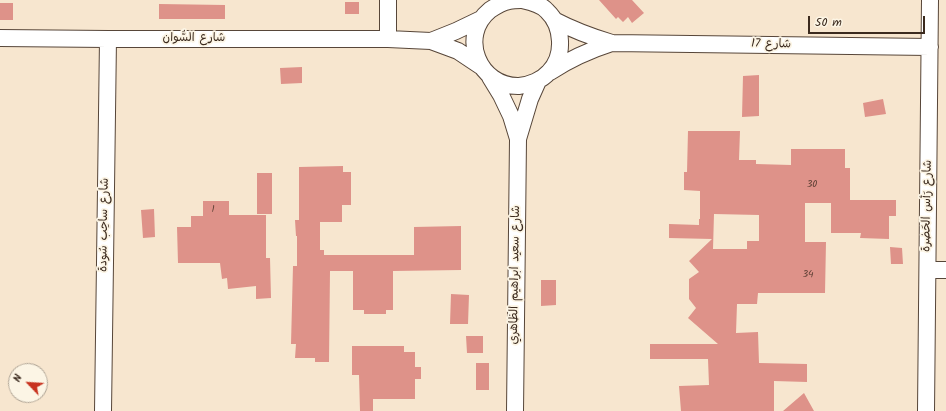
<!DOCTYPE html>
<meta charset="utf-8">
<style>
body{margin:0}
#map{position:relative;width:946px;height:411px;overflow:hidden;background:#f7e6cf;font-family:Kalam,sans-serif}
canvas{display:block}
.north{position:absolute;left:8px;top:363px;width:40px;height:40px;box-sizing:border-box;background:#fcf5e5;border:1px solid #afa495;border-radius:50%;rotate:295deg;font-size:11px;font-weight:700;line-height:16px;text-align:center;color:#3b2a1e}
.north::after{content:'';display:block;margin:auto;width:14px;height:18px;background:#c8321e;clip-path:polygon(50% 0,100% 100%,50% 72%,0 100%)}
.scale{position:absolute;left:808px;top:16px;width:117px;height:18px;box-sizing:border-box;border:2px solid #3b2a1e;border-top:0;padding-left:5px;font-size:12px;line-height:14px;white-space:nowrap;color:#3b2a1e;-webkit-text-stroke:3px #fcf5e5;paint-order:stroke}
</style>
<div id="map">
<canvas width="946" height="411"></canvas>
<div class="north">N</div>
<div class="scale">50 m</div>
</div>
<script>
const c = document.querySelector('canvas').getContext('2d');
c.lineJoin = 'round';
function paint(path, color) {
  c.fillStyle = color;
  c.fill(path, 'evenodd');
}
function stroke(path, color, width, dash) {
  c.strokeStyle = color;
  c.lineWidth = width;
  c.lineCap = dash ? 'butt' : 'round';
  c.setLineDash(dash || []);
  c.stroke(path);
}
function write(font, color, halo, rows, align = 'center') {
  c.font = font + ' Kalam,"Playpen Sans Arabic",sans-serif';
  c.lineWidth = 3.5;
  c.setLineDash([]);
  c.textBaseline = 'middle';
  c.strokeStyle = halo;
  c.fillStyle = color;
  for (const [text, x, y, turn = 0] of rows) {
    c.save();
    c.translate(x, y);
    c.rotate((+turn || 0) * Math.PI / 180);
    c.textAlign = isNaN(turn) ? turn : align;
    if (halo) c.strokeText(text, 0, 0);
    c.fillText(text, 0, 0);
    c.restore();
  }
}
paint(new Path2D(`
 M 599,0 L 632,0 L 644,13 L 632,23 L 628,17 L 623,22 L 618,17 L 616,19 Z
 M 345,2 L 359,2 L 359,14 L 345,14 Z
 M 0,3 L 13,3 L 13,20 L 0,20 Z
 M 159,4 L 225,5 L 225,19 L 159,19 Z
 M 302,67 L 302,83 L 281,84 L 280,68 Z
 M 759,75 L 759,116 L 742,117 L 743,76 Z
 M 883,99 L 886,114 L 865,117 L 863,103 Z
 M 688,131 L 740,131 L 739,160 L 756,160 L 756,164 L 791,165 L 791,149 L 845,149 L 845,168 L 850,168 L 850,200 L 896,200 L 896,216 L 889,216 L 889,239 L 860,238 L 861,233 L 831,233 L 831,203 L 805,203 L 805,242 L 826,242 L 825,293 L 758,293 L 757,304 L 737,304 L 736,333 L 758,332 L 759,363 L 807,364 L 807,382 L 774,381 L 774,411 L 681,411 L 679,386 L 709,385 L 708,359 L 650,359 L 650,344 L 718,344 L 688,318 L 696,308 L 689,299 L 689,279 L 699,272 L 689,261 L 712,239 L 669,238 L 669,224 L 699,225 L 699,219 L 700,219 L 700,191 L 684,190 L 684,172 L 687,172 ZM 714,214 L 759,215 L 759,241 L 747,241 L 747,249 L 713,249 Z
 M 343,166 L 343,172 L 351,172 L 351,205 L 342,205 L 342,222 L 320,222 L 320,250 L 324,250 L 324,255 L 414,255 L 414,227 L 461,226 L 461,270 L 393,271 L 393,310 L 386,310 L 386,314 L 364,314 L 364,310 L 353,310 L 353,271 L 330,271 L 329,362 L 315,362 L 315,358 L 295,358 L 296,344 L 291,344 L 293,266 L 297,266 L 297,236 L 296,236 L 295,220 L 299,220 L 299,167 Z
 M 257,173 L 272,173 L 272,214 L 257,214 Z
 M 203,201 L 229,201 L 229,215 L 266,215 L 266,258 L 270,258 L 271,298 L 256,299 L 256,286 L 228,289 L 227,278 L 222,279 L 220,263 L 178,263 L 177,227 L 191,227 L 191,216 L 203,216 Z
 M 154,209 L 155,237 L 143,238 L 141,210 Z
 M 890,247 L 902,248 L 903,264 L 891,264 Z
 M 541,280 L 556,280 L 556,305 L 541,306 Z
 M 451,294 L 469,295 L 468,324 L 450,324 Z
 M 466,336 L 483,336 L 483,353 L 467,353 Z
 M 352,346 L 404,346 L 404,352 L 415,352 L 415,367 L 421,367 L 421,379 L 415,379 L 415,399 L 373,399 L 373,411 L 360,411 L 359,375 L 352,375 Z
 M 476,363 L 489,363 L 489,390 L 476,390 Z
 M 804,393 L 814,411 L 783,411 Z`), '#de9289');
const minor = new Path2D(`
 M 521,0 C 517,0 513,0 509,1 C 502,2 496,6 490,10 C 458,36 479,87 519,86 C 530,85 542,80 549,72 C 565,56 563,26 547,11 C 541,4 531,2 522,0
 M 554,20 C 573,30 592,37 612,43 L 930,47
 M 0,38 L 108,39 L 388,39 L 431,41 L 458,51 L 482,67
 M 388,39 L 388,0
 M 431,41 L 456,31 L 481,19
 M 550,72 C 570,59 590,50 612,43
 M 490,77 L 501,95 L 511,116 L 518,139
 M 928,270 L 946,270
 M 103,411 L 108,39
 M 515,411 L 518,139 L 530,99 L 538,81
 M 926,411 L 930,0`);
stroke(minor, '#574639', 18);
stroke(minor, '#fff', 16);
write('10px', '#644439', null, [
 ["30",812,185],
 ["1",213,210],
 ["34",808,275]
]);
write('12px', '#3b2a1e', '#fcf5e5', [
 ["شارع السُّوان",194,39],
 ["شارع 17",771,45,1],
 ["شارع رَأس الحَضرة",928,206,-89],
 ["شارع ساحِب سُودة",105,225,-89],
 ["شارع سعيد ابراهيم الظاهري",516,275,-89]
]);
</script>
